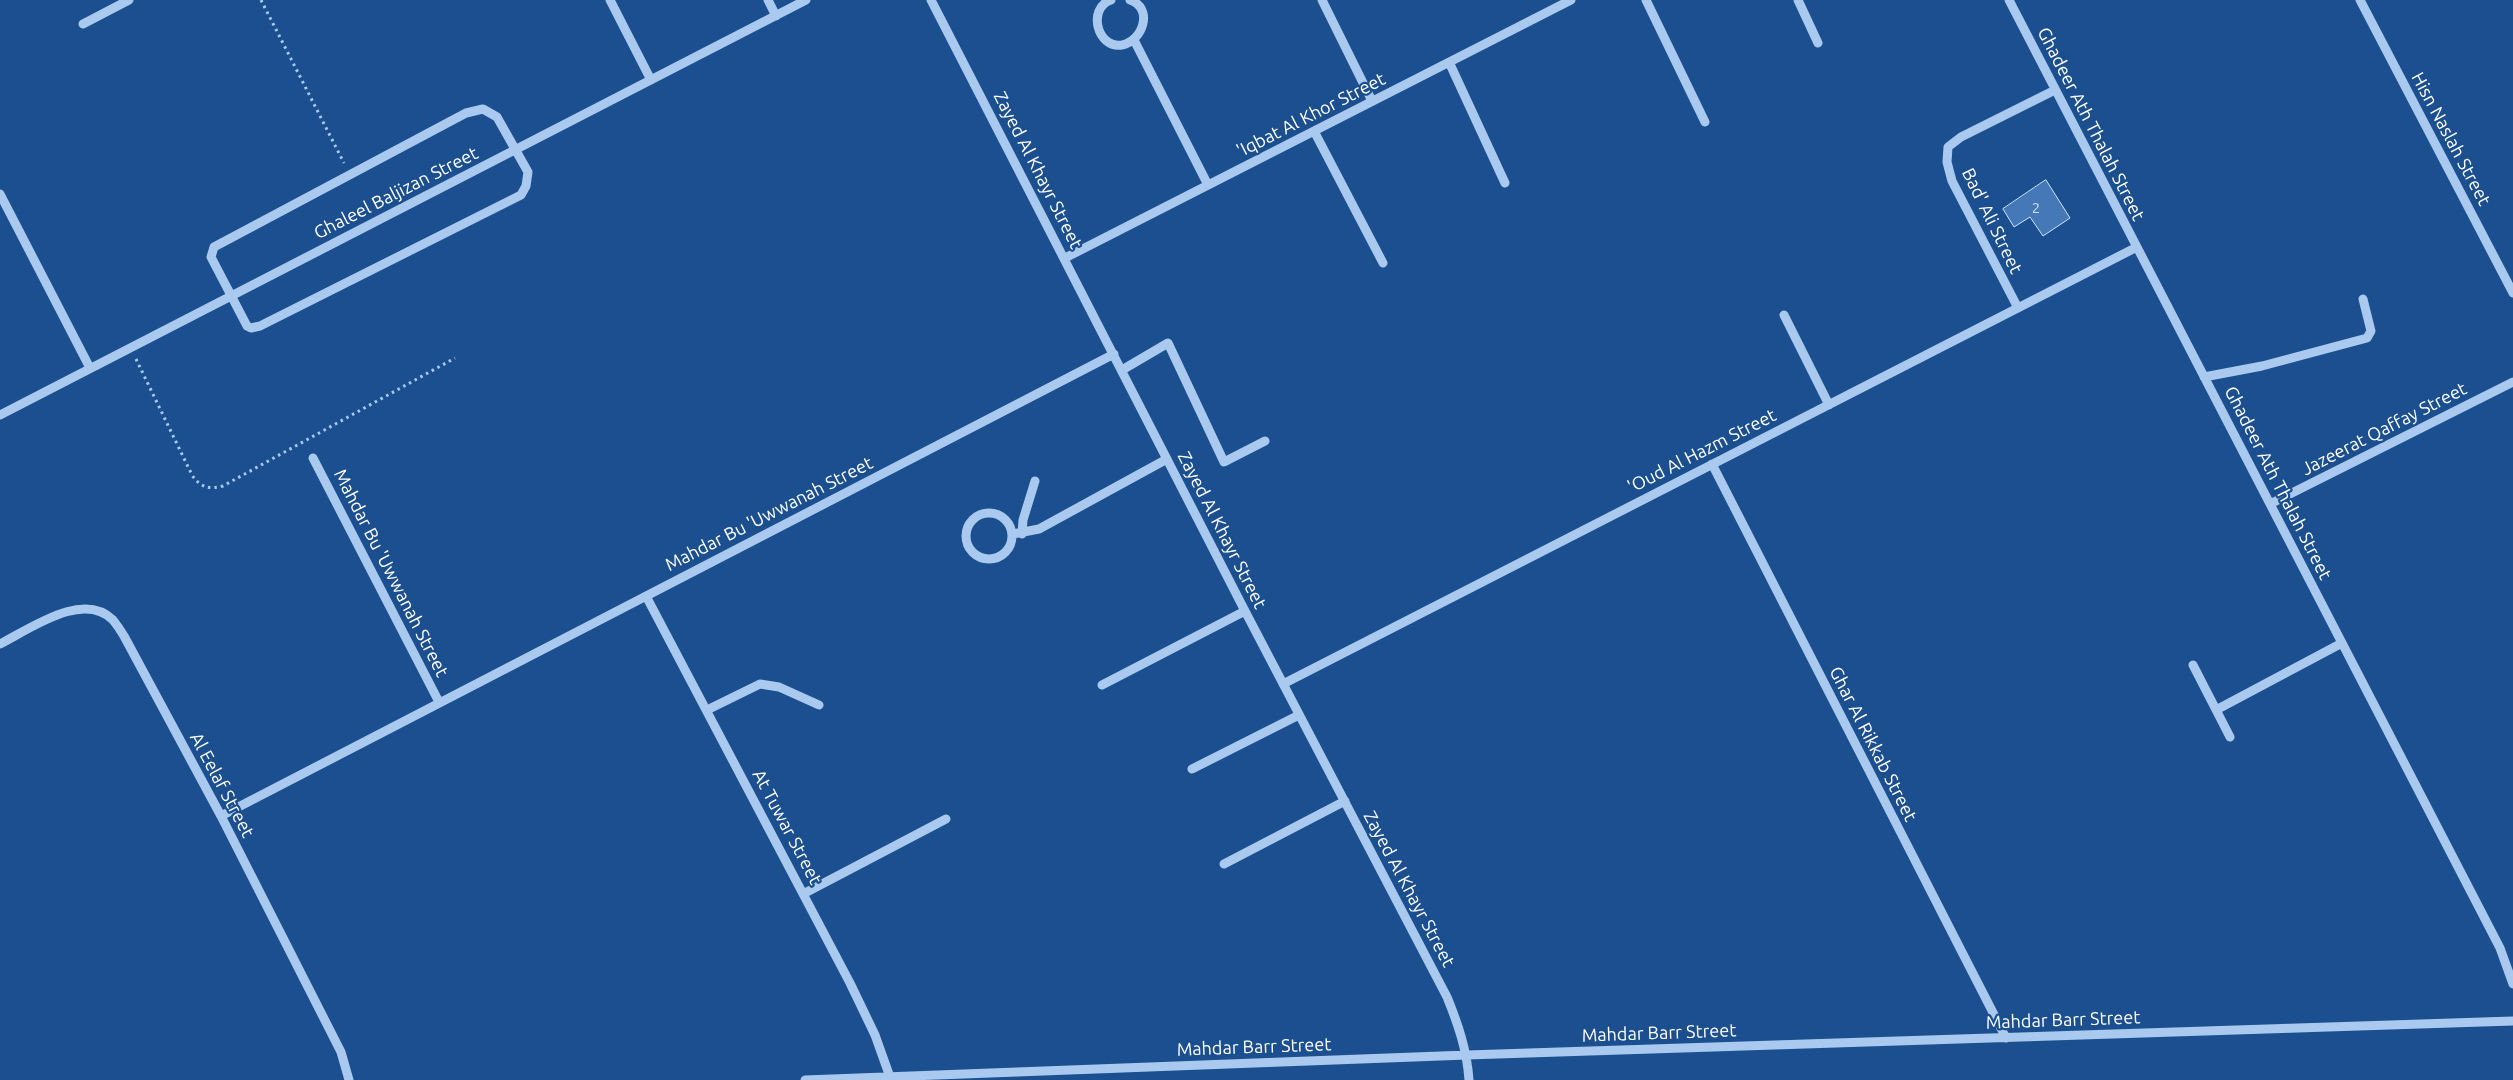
<!DOCTYPE html>
<style>
body{margin:0}
canvas{display:block;background:#1b4f8f}
</style>
<canvas width="2513" height="1080"></canvas>
<script>
const c = document.querySelector('canvas').getContext('2d');
c.lineJoin = 'round';
function paint(path, color) {
  c.fillStyle = color;
  c.fill(path, 'evenodd');
}
function stroke(path, color, width, dash) {
  c.strokeStyle = color;
  c.lineWidth = width;
  c.lineCap = dash ? 'butt' : 'round';
  c.setLineDash(dash || []);
  c.stroke(path);
}
function write(font, color, halo, rows, align = 'center') {
  c.font = font + ' Ubuntu,sans-serif';
  c.lineWidth = 4.5;
  c.setLineDash([]);
  c.textBaseline = 'middle';
  c.strokeStyle = halo;
  c.fillStyle = color;
  for (const [text, x, y, turn = 0] of rows) {
    c.save();
    c.translate(x, y);
    c.rotate((+turn || 0) * Math.PI / 180);
    c.textAlign = isNaN(turn) ? turn : align;
    if (halo) c.strokeText(text, 0, 0);
    c.fillText(text, 0, 0);
    c.restore();
  }
}
const building = new Path2D(`
 M 2046,180 L 2070,218 L 2043,236 L 2030,217 L 2014,227 L 2003,209 Z`);
paint(building, '#4478b7');
stroke(building, '#cfe3fa', 1);
stroke(new Path2D(`
 M 261,0 L 344,163
 M 136,359 L 192,475 C 200,487 209,490 223,486 L 455,358`), '#a9c9ee', 3, [2.5, 4]);
stroke(new Path2D(`
 M 610,0 L 651,80
 M 768,0 L 776,16
 M 931,0 L 1245,611 L 1447,997 C 1458,1024 1467,1050 1469,1080
 M 1111,0 C 1087,8 1097,49 1122,45 C 1143,41 1154,8 1130,0
 M 1322,0 L 1372,101
 M 1646,0 L 1705,122
 M 1798,0 L 1818,43
 M 2009,0 L 2500,948 L 2513,984
 M 2360,0 L 2513,293
 M 83,24 L 129,0
 M 1134,40 L 1208,185
 M 1449,62 L 1505,183
 M 483,109 L 497,117 L 528,172 L 526,186 L 521,195 L 260,326 L 251,328 L 247,326 L 211,257 L 214,247 L 466,113 Z
 M 1314,131 L 1383,263
 M 0,194 L 90,368
 M 1065,258 L 1571,0
 M 2018,308 L 1952,181 L 1947,162 L 1948,147 L 1961,137 L 2055,90
 M 1784,315 L 1829,405
 M 1122,370 L 1168,343 L 1224,462 L 1265,441
 M 2204,377 L 2262,366 L 2367,338 L 2371,331 L 2363,299
 M 0,415 L 806,0
 M 313,458 L 439,702
 M 1712,464 L 2006,1038
 M 2270,504 L 2513,382
 M966 536a23 23 0 1 1 46 0a23 23 0 1 1-46 0Z
 M 1013,534 L 1039,529 L 1167,459
 M 1022,534 L 1023,520 L 1035,481
 M 646,596 L 850,983 L 875,1035 L 890,1077
 M 0,644 C 30,629 83,590 113,620 C 117,625 121,631 124,636 L 221,816 L 341,1052 L 349,1080
 M 2193,665 L 2230,737
 M 1283,684 L 2137,247
 M 1102,685 L 1245,611
 M 707,710 L 760,684 L 779,687 L 819,705
 M 2216,710 L 2342,643
 M 1192,769 L 1299,715
 M 221,816 L 1114,354
 M 1224,864 L 1345,801
 M 803,894 L 946,819
 M 805,1080 L 1467,1055 L 2513,1021`), '#a9c9ee', 9);
write('15px', '#d0dded', null, [
 ["2",2036,208]
]);
write('18px', '#fff', '#1b4f8f', [
 ["'Iqbat Al Khor Street",1311,115,-27],
 ["Ghadeer Ath Thalah Street",2091,124,63],
 ["Hisn Naslah Street",2451,139,62],
 ["Zayed Al Khayr Street",1038,170,63],
 ["Ghaleel Baljizan Street",396,193,-27],
 ["Bad' Ali Street",1992,221,64],
 ["Jazeerat Qaffay Street",2384,429,-27],
 ["'Oud Al Hazm Street",1702,451,-27],
 ["Ghadeer Ath Thalah Street",2278,483,63],
 ["Mahdar Bu 'Uwwanah Street",769,514,-27],
 ["Zayed Al Khayr Street",1222,530,63],
 ["Mahdar Bu 'Uwwanah Street",391,573,63],
 ["Ghar Al Rikkab Street",1873,744,63],
 ["Al Eelaf Street",222,785,62],
 ["At Tuwar Street",787,827,62],
 ["Zayed Al Khayr Street",1409,889,62],
 ["Mahdar Barr Street",2063,1020,-2],
 ["Mahdar Barr Street",1659,1033,-2],
 ["Mahdar Barr Street",1254,1047,-2]
]);
</script>
